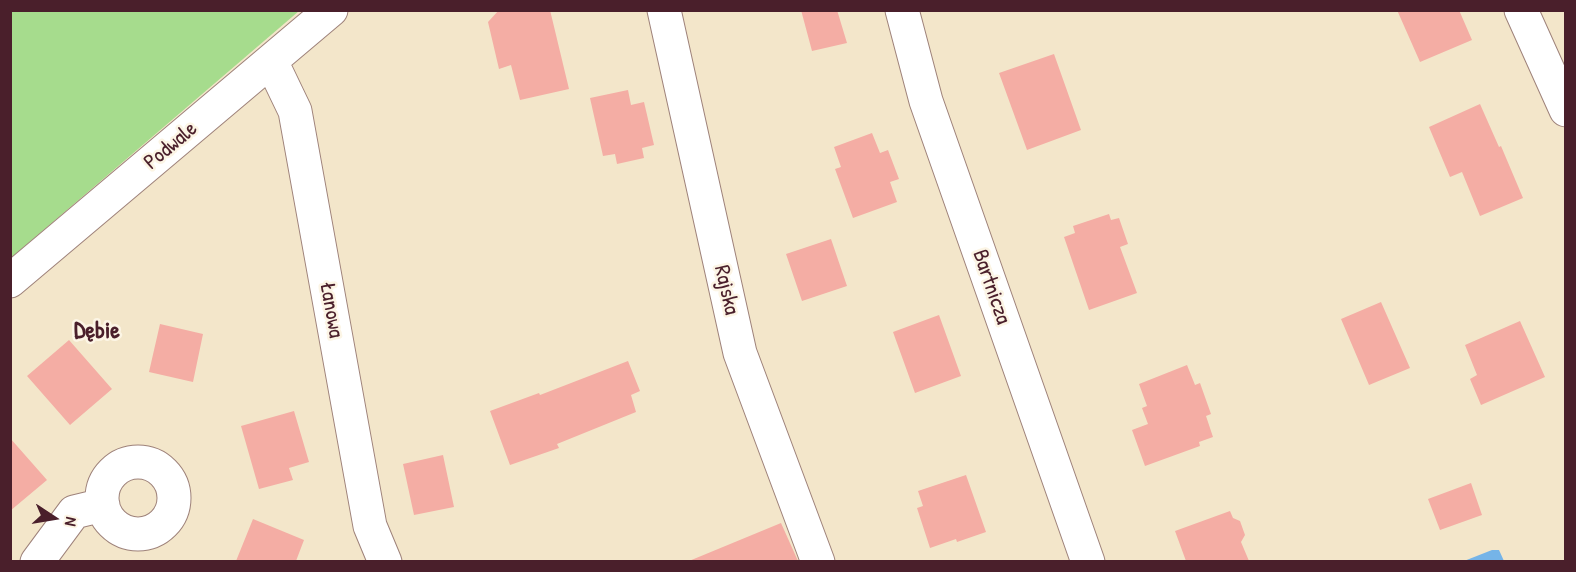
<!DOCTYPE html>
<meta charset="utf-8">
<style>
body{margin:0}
#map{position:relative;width:1576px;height:572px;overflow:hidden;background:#f3e6ca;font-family:"Patrick Hand",sans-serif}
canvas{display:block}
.frame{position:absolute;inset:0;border:12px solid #4a1f2b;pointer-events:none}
.north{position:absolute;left:24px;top:488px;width:60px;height:60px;-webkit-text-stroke:4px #fcf5e5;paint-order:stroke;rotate:102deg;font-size:16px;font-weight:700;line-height:24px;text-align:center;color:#4a1f2b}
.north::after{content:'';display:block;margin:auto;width:21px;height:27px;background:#4a1f2b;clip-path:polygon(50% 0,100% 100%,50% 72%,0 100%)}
</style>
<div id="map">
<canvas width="1576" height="572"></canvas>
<div class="frame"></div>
<div class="north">N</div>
</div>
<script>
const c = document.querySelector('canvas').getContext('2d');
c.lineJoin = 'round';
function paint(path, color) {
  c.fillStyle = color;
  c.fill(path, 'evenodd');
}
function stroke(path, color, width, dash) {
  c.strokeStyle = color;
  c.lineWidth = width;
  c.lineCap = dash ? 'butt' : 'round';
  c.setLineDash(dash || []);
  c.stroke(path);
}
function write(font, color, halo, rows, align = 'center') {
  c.font = font + ' "Patrick Hand",sans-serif';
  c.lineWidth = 5;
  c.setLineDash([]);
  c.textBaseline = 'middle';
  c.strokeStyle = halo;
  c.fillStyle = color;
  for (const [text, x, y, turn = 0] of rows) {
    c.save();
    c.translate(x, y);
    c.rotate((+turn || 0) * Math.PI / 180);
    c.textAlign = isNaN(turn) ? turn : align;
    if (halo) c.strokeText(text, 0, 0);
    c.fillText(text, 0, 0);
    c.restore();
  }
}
paint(new Path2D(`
 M 11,10 L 299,10 L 299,11 L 11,258 Z`), '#a6dc8d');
paint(new Path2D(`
 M 1492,550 L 1499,550 L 1504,561 L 1464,561 Z`), '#75b4e8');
paint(new Path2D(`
 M 499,10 L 550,10 L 569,89 L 520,100 L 511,65 L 499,69 L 488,22 Z
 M 801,10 L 837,10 L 847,43 L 812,51 Z
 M 1397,10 L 1459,10 L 1472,40 L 1420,62 Z
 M 1054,54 L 1081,130 L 1027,150 L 999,73 Z
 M 628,90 L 631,105 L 644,102 L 654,145 L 642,148 L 644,158 L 617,164 L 615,154 L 603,156 L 590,98 Z
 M 1480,104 L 1499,147 L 1501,146 L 1523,198 L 1480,216 L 1462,172 L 1450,177 L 1429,127 Z
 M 872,133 L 880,153 L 888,150 L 899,179 L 890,182 L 897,202 L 853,218 L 835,169 L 841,167 L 834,147 Z
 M 1109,214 L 1111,220 L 1119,218 L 1128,244 L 1120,247 L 1137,293 L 1089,310 L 1064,237 L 1075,233 L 1073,226 Z
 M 831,239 L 847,286 L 802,301 L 786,254 Z
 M 1381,302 L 1410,368 L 1369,385 L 1341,319 Z
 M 939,315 L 961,376 L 915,393 L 893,332 Z
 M 1520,321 L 1545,377 L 1481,405 L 1470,379 L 1477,375 L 1465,345 Z
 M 160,324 L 203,334 L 193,382 L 149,372 Z
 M 69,340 L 112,389 L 70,425 L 27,376 Z
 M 628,361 L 640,391 L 631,395 L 636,412 L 557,444 L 559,448 L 510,465 L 490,411 L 539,393 L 540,395 Z
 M 1187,365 L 1195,385 L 1200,383 L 1211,414 L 1206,416 L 1213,437 L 1199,442 L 1200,446 L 1145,466 L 1132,430 L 1148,424 L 1142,408 L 1147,406 L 1139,384 Z
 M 294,411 L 309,462 L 289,468 L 293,480 L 259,489 L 241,426 Z
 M 10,438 L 47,480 L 10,511 Z
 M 443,455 L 454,507 L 414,515 L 403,464 Z
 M 966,475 L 986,532 L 957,542 L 956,539 L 930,548 L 917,508 L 923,506 L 918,491 Z
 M 1471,483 L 1482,515 L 1440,530 L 1428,499 Z
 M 1230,511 L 1233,518 L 1240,521 L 1245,535 L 1241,542 L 1249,561 L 1186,561 L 1175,531 Z
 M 253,519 L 304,540 L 296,561 L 236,561 Z
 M 781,523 L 798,561 L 689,561 Z`), '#f4ada4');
const street = new Path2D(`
 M 664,10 L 740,353 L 818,562
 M 902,10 L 926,101 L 1088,562
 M 1521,10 L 1566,110
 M 271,61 L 295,111 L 370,526 L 385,562
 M 10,281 L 331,10
 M102 498a36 36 0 1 1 72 0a36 36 0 1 1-72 0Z
 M 37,562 L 74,512 L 103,505`);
stroke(street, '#9e827a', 35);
stroke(street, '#fff', 33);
write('22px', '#4a1f2b', '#fcf5e5', [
 ["Podwale",171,146,-40],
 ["Bartnicza",991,287,71],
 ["Rajska",726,290,77],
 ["Łanowa",331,310,80]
]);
write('bold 24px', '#4a1f2b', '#fcf5e5', [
 ["Dębie",97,332]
]);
</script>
